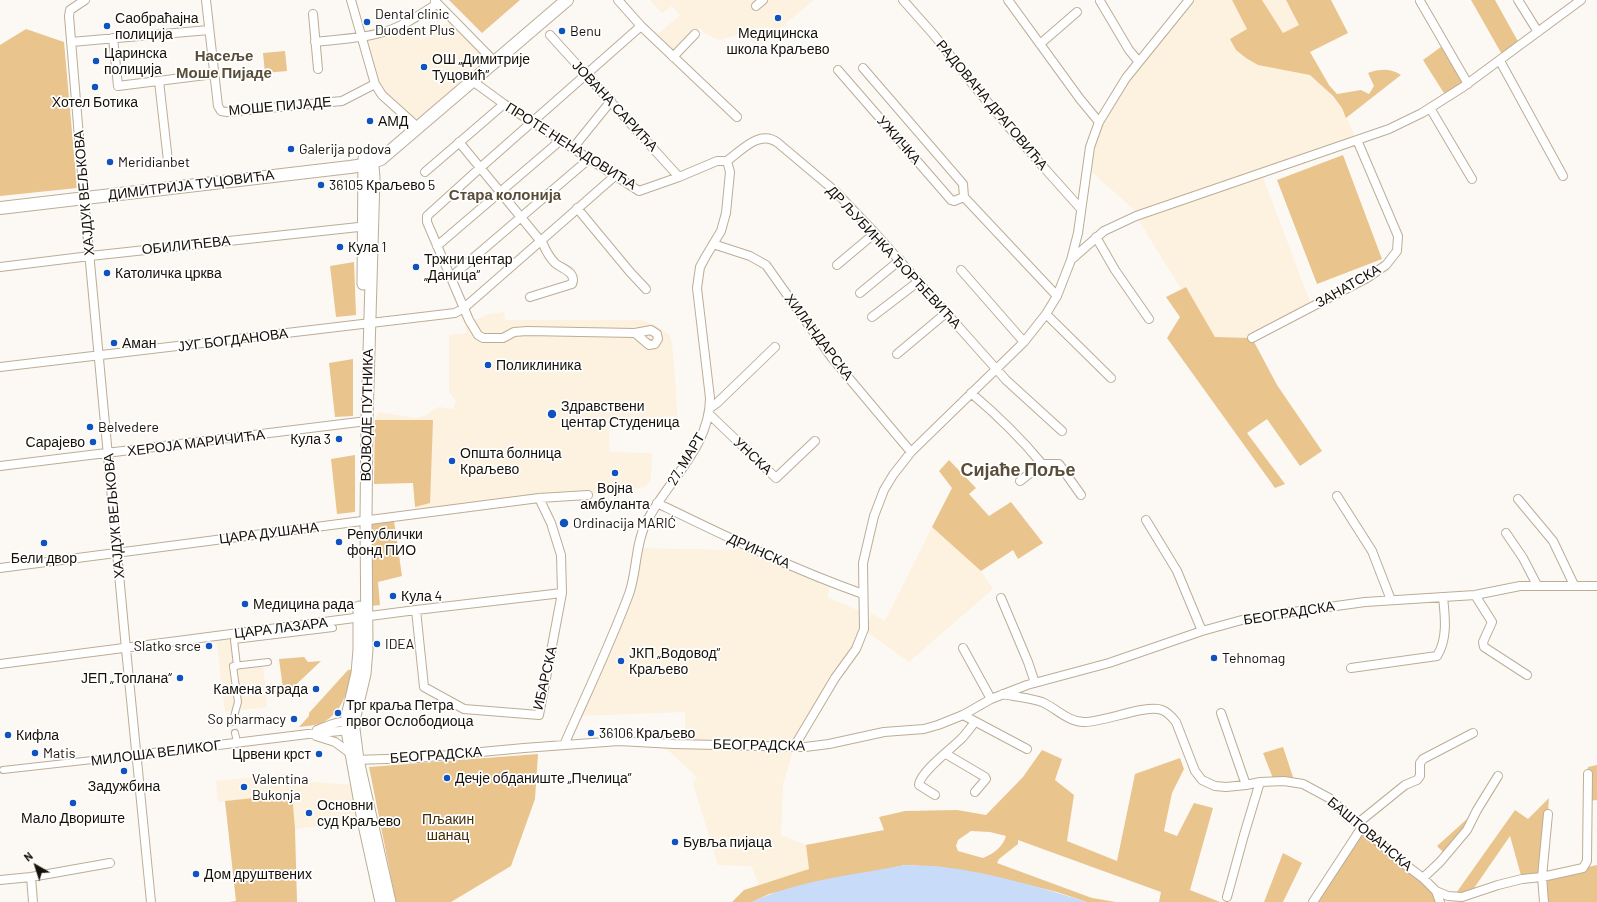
<!DOCTYPE html>
<meta charset="utf-8">
<style>
body{margin:0}
#map{position:relative;width:1597px;height:902px;overflow:hidden;background:#fcf9f4;font-family:Barlow,sans-serif}
canvas{display:block}
.north{position:absolute;left:16px;top:846px;width:40px;height:40px;-webkit-text-stroke:3px #fff;paint-order:stroke;rotate:321deg;font-size:11px;font-weight:700;line-height:16px;text-align:center;color:#151008}
.north::after{content:'';display:block;margin:auto;width:14px;height:18px;background:#151008;clip-path:polygon(50% 0,100% 100%,50% 72%,0 100%)}
</style>
<div id="map">
<canvas width="1597" height="902"></canvas>
<div class="north">N</div>
</div>
<script>
const c = document.querySelector('canvas').getContext('2d');
c.lineJoin = 'round';
function paint(path, color) {
  c.fillStyle = color;
  c.fill(path, 'evenodd');
}
function stroke(path, color, width, dash) {
  c.strokeStyle = color;
  c.lineWidth = width;
  c.lineCap = dash ? 'butt' : 'round';
  c.setLineDash(dash || []);
  c.stroke(path);
}
function write(font, color, halo, rows, align = 'center') {
  c.font = font + ' Barlow,sans-serif';
  c.lineWidth = 3.5;
  c.setLineDash([]);
  c.textBaseline = 'middle';
  c.strokeStyle = halo;
  c.fillStyle = color;
  for (const [text, x, y, turn = 0] of rows) {
    c.save();
    c.translate(x, y);
    c.rotate((+turn || 0) * Math.PI / 180);
    c.textAlign = isNaN(turn) ? turn : align;
    if (halo) c.strokeText(text, 0, 0);
    c.fillText(text, 0, 0);
    c.restore();
  }
}
paint(new Path2D(`
 M 650,0 L 814,0 L 761,44 L 753,43 L 746,35 L 741,32 L 734,36 L 719,40 L 706,34 L 700,28 L 674,54 L 657,35 L 680,15 L 672,6 L 662,13 Z
 M 1189,0 L 1232,0 L 1270,66 L 1310,75 L 1323,86 L 1342,108 L 1357,140 L 1261,172 L 1312,307 L 1252,338 L 1215,337 L 1186,287 L 1181,289 L 1136,216 L 1140,215 L 1086,167 L 1112,99 Z
 M 1262,0 L 1286,0 L 1299,25 L 1283,33 Z
 M 452,20 L 490,57 L 413,123 L 382,95 L 361,37 L 408,22 L 420,40 Z
 M 504,312 L 505,320 L 642,320 L 655,325 L 670,335 L 672,344 L 676,389 L 677,416 L 608,420 L 610,452 L 652,453 L 651,479 L 645,487 L 588,495 L 416,514 L 413,483 L 374,484 L 375,420 L 378,412 L 416,418 L 425,416 L 434,409 L 439,407 L 453,409 L 456,401 L 449,392 L 449,335 L 467,333 L 464,322 L 469,320 L 478,319 L 488,314 Z
 M 932,527 L 981,571 L 993,589 L 909,662 L 867,632 L 871,613 L 885,621 Z
 M 740,547 L 831,583 L 827,597 L 864,613 L 864,629 L 794,747 L 783,785 L 781,835 L 806,845 L 809,869 L 759,885 L 751,866 L 718,865 L 693,784 L 697,777 L 660,743 L 685,744 L 685,712 L 577,716 L 629,593 L 639,548 L 728,550 L 738,549 Z
 M 231,635 L 235,670 L 263,666 L 267,707 L 225,712 L 216,637 Z
 M 290,773 L 291,784 L 311,782 L 356,785 L 363,820 L 295,829 L 291,794 L 218,802 L 216,781 Z`), '#fdf1df');
paint(new Path2D(`
 M 449,0 L 520,0 L 482,33 Z
 M 1232,0 L 1262,0 L 1283,33 L 1299,25 L 1286,0 L 1331,0 L 1348,33 L 1310,52 L 1329,85 L 1337,94 L 1361,90 L 1369,94 L 1374,86 L 1368,73 C 1380,69 1390,68 1401,75 L 1346,118 L 1342,108 L 1333,96 L 1310,75 L 1258,65 L 1246,58 L 1236,50 L 1230,39 L 1247,29 Z
 M 1471,0 L 1495,0 L 1520,45 L 1504,58 Z
 M 26,29 L 64,42 L 77,188 L 0,196 L 0,45 Z
 M 1445,44 L 1468,84 L 1447,98 L 1423,60 Z
 M 285,51 L 287,71 L 265,73 L 263,53 Z
 M 1343,155 L 1382,259 L 1317,284 L 1277,180 Z
 M 354,262 L 356,315 L 336,317 L 330,266 Z
 M 1186,287 L 1215,337 L 1252,338 L 1277,385 L 1322,451 L 1300,466 L 1267,419 L 1247,433 L 1285,484 L 1275,488 L 1167,338 L 1180,317 L 1166,297 Z
 M 353,359 L 353,416 L 335,417 L 329,363 Z
 M 375,420 L 433,420 L 430,503 L 415,507 L 413,483 L 374,484 Z
 M 355,455 L 355,512 L 337,514 L 331,459 Z
 M 949,460 L 976,488 L 969,494 L 989,516 L 1011,502 L 1043,543 L 1018,559 L 1013,550 L 981,571 L 932,527 L 952,488 L 939,471 Z
 M 394,521 L 402,576 L 378,582 L 380,605 L 370,606 L 371,524 Z
 M 304,657 L 308,662 L 321,661 L 284,696 L 279,659 Z
 M 354,669 C 347,690 343,714 321,723 C 314,726 306,726 299,727 L 309,716 L 309,713 L 348,670 Z
 M 1283,747 L 1295,783 L 1274,781 L 1263,753 Z
 M 1042,750 L 1062,759 L 1055,780 L 1074,795 L 1067,841 L 1117,861 L 1135,774 L 1180,758 L 1184,769 L 1172,793 L 1164,831 L 1177,836 L 1194,803 L 1213,808 L 1190,890 L 1220,902 L 1159,902 L 1161,892 L 1018,840 L 1018,844 L 999,859 L 997,863 L 1092,898 L 1116,902 L 1087,902 L 1057,892 L 983,874 L 941,867 L 905,865 L 769,894 L 752,902 L 732,902 L 744,890 L 809,869 L 806,845 L 884,830 L 879,817 L 905,811 L 957,810 L 986,815 L 1023,777 ZM 971,831 L 990,832 L 1006,836 C 1003,847 993,854 983,858 L 958,851 L 956,846 L 958,840 Z
 M 538,754 L 535,799 L 511,866 L 451,902 L 396,902 L 369,767 Z
 M 1597,765 L 1597,800 L 1588,801 L 1588,767 Z
 M 292,794 L 295,829 L 297,902 L 229,902 L 236,901 L 225,801 Z
 M 1549,798 L 1543,877 L 1597,865 L 1597,902 L 1544,902 L 1542,878 L 1522,879 L 1510,836 L 1470,894 L 1454,896 L 1515,810 L 1528,819 Z
 M 1477,810 L 1446,855 L 1437,846 Z
 M 1362,827 L 1423,878 L 1440,902 L 1313,902 Z
 M 1283,853 L 1302,863 L 1283,902 L 1264,902 Z`), '#e9c48c');
paint(new Path2D(`
 M 905,865 C 917,866 929,865 942,867 C 988,872 1043,888 1087,902 L 752,902 C 799,880 854,875 905,865 Z`), '#c8dbf9');
stroke(new Path2D(`
 M 233,720 L 235,733`), '#d9d6d1', 6, [6, 3]);
const pedestrian = new Path2D(`
 M 237,666 L 234,640 L 333,628
 M 233,720 L 238,702 L 233,666 L 268,662
 M 235,733 L 237,742
 M 3,770 L 137,755`);
const minor = new Path2D(`
 M 85,0 L 70,10 L 69,16 L 84,198 L 126,649 L 151,902
 M 206,0 L 218,106 L 221,111 L 227,112 L 342,101 L 375,84
 M 351,0 L 375,84 L 382,95 L 413,123
 M 618,0 L 641,26 L 737,117
 M 903,0 L 934,35 L 974,86 L 1030,152 L 1081,209
 M 1008,0 L 1080,99 L 1099,122
 M 1518,0 L 1538,32
 M 435,1 L 490,57
 M 1100,1 L 1129,50 L 1139,62
 M 1420,1 L 1468,84
 M 756,6 L 763,0
 M 313,14 L 318,69
 M 550,35 L 679,177
 M 113,38 L 118,86 L 214,74
 M 71,42 L 209,30
 M 315,42 C 337,39 359,39 380,33 C 401,28 419,15 437,4
 M 1040,44 L 1077,12
 M 673,57 L 695,34
 M 1500,61 L 1563,176
 M 863,68 L 963,184 L 964,197 L 1057,296
 M 838,70 L 951,200 L 954,201 L 964,197
 M 467,77 L 504,104 L 639,191 L 679,177 L 717,161 L 727,161
 M 159,81 L 168,161
 M 1430,108 L 1472,179
 M 459,142 L 543,244 C 546,251 549,257 555,263 C 562,269 577,272 572,284 L 530,297
 M 573,148 L 611,101
 M 727,161 C 742,150 760,129 778,143 L 835,191 L 875,233 L 1006,380 L 1062,431
 M 425,172 L 504,104
 M 577,208 L 630,272 L 646,289
 M 1096,237 L 1115,270 L 1149,319
 M 713,244 L 750,256 L 766,265 L 832,358 L 911,452
 M 437,246 L 561,140
 M 1072,259 L 1104,231 L 1136,216 L 1389,129 L 1422,113 L 1463,87 L 1581,0
 M 837,265 L 875,233
 M 0,267 L 90,256 L 368,226
 M 961,270 L 1024,342
 M 451,277 L 589,159
 M 860,293 L 900,260
 M 1046,314 L 1111,378
 M 872,317 L 919,281
 M 635,333 L 649,345 L 655,344 L 658,339 L 657,334 L 651,330 L 635,333 L 527,331 L 514,332 L 503,338 L 483,338 L 478,335 L 469,320 L 427,222 L 427,216 L 480,168 L 641,26
 M 1252,338 L 1367,278 L 1386,265 L 1397,251 L 1398,236 L 1357,140
 M 897,354 L 946,313
 M 0,367 L 455,313 L 464,308 L 616,175
 M 971,393 C 997,415 1020,437 1042,464 L 1059,464 L 1081,495
 M 710,408 L 717,403 L 775,347
 M 709,414 L 776,478 L 815,441
 M 0,466 L 367,421
 M 1020,481 L 1042,464
 M 1337,496 L 1372,551 L 1391,600
 M 1518,499 L 1553,541 L 1574,585
 M 657,503 C 725,536 792,569 863,594
 M 1146,520 L 1177,571 L 1202,631
 M 1506,533 L 1523,558 L 1537,585
 M 0,568 L 539,498 L 588,495
 M 1475,595 L 1492,622 L 1483,642 L 1484,647 L 1527,675
 M 1001,598 L 1028,662 L 1035,683
 M 416,610 L 424,687 L 464,709 L 539,715 L 562,593 L 561,555 L 551,523 L 539,498
 M 963,648 L 991,699
 M 0,664 L 416,610 L 562,593
 M 1351,668 L 1437,656 C 1448,639 1445,616 1443,597
 M 1003,694 C 1016,697 1030,698 1042,702 C 1056,708 1068,722 1084,722 C 1105,722 1146,704 1162,710 C 1168,712 1172,717 1176,722 L 1195,771 L 1202,780 L 1215,786 L 1226,787 L 1246,785 L 1260,782 L 1284,781 L 1303,784 L 1329,798 L 1399,860 L 1423,878 L 1436,891 L 1440,902
 M 1221,713 L 1246,785
 M 963,715 L 1027,749
 M 317,730 C 327,726 341,719 352,723
 M 316,736 L 335,742 L 350,753
 M 564,745 C 586,695 610,645 629,594 C 637,572 635,545 646,523 C 666,482 710,448 710,398 L 697,288 L 700,267 L 706,256 L 721,231 L 726,213 L 730,172 L 727,161
 M 794,747 L 835,678 L 856,649 L 864,629 L 863,563 L 874,516 L 884,490 L 893,475 L 911,452 L 1024,342 L 1046,314 L 1057,296 L 1071,260 L 1078,233 L 1090,147 L 1099,122 L 1126,78 L 1189,0
 M 946,754 L 985,777 L 986,779 L 975,792
 M 137,755 L 308,734 L 351,730
 M 354,760 L 417,758 L 524,748 L 619,741 L 674,744 L 805,747 L 829,744 L 884,732 L 924,729 L 938,725 L 963,715 L 991,699 L 1027,685 L 1109,663 L 1202,631 L 1249,618 L 1365,602 L 1475,595 L 1520,586 L 1597,586
 M 935,795 L 919,785 C 919,773 952,748 961,739 C 966,734 970,728 975,722
 M 1358,823 L 1405,785 L 1417,780 L 1420,776 L 1420,763 L 1423,759 L 1473,733
 M 31,877 L 33,902
 M 1423,878 L 1440,862 L 1467,830 L 1477,810 L 1498,776
 M 0,880 L 31,877 L 110,863
 M 1436,891 L 1448,896 L 1462,897 L 1498,885 L 1522,879 L 1542,877 L 1583,868 L 1587,861 L 1588,774
 M 1227,897 L 1244,835 L 1260,782
 M 1313,902 L 1362,827
 M 1544,902 L 1542,877 L 1548,814`);
const secondary = new Path2D(`
 M 372,156 L 374,177 L 367,421 L 366,520 L 367,649 L 365,674 L 355,716 L 354,729 L 358,760 L 390,902
 M 363,284 L 364,158
 M 359,607 L 359,650 L 357,673 L 347,716 L 347,731 L 363,820 L 381,902`);
const primary = new Path2D(`
 M 0,208 L 350,167 L 364,165 L 381,159 L 567,0`);
stroke(pedestrian, '#bcad96', 8);
stroke(minor, '#bcad96', 10);
stroke(secondary, '#bcad96', 13);
stroke(primary, '#bcad96', 14);
stroke(pedestrian, '#fff', 6);
stroke(minor, '#fff', 8);
stroke(secondary, '#fff', 11);
stroke(primary, '#fff', 12);
for (const [x, y, r, color] of [
 [778,18,4,"#1053be"],
 [367,22,4,"#1053be"],
 [107,26,4,"#1053be"],
 [562,31,4,"#1053be"],
 [96,61,4,"#1053be"],
 [424,67,4,"#1053be"],
 [95,87,4,"#1053be"],
 [370,121,4,"#1053be"],
 [291,149,4,"#1053be"],
 [110,162,4,"#1053be"],
 [321,185,4,"#1053be"],
 [340,247,4,"#1053be"],
 [416,267,4,"#1053be"],
 [107,273,4,"#1053be"],
 [114,343,4,"#1053be"],
 [488,365,4,"#1053be"],
 [552,414,5,"#1053be"],
 [90,427,4,"#1053be"],
 [339,439,4,"#1053be"],
 [93,442,4,"#1053be"],
 [452,461,4,"#1053be"],
 [615,473,4,"#1053be"],
 [564,523,5,"#1053be"],
 [339,542,4,"#1053be"],
 [44,543,4,"#1053be"],
 [393,596,4,"#1053be"],
 [245,604,4,"#1053be"],
 [377,644,4,"#1053be"],
 [209,646,4,"#1053be"],
 [1214,658,4,"#1053be"],
 [621,661,4,"#1053be"],
 [180,678,4,"#1053be"],
 [316,689,4,"#1053be"],
 [338,713,4,"#1053be"],
 [294,719,4,"#1053be"],
 [591,733,4,"#1053be"],
 [8,735,4,"#1053be"],
 [35,753,4,"#1053be"],
 [319,754,4,"#1053be"],
 [124,771,4,"#1053be"],
 [447,778,4,"#1053be"],
 [244,787,4,"#1053be"],
 [73,803,4,"#1053be"],
 [309,813,4,"#1053be"],
 [675,842,4,"#1053be"],
 [196,874,4,"#1053be"]
]) {
  const dot = new Path2D();
  dot.arc(x, y, r, 0, 2 * Math.PI);
  c.fillStyle = color;
  c.fill(dot);
  stroke(dot, '#fff', 1.5);
}
write('14px', '#151008', '#fff', [
 ["Dental clinic",375,14],
 ["Duodent Plus",375,30],
 ["Саобраћајна",115,18],
 ["полиција",115,34],
 ["Benu",570,31],
 ["Медицинска",778,33,"center"],
 ["школа Краљево",778,49,"center"],
 ["Царинска",104,53],
 ["полиција",104,69],
 ["ОШ „Димитрије",432,59],
 ["Туцовић”",432,75],
 ["Хотел Ботика",95,102,"center"],
 ["АМД",378,121],
 ["Galerija podova",299,149],
 ["Meridianbet",118,162],
 ["36105 Краљево 5",329,185],
 ["Кула 1",348,247],
 ["Тржни центар",424,259],
 ["„Даница”",424,275],
 ["Католичка црква",115,273],
 ["Аман",122,343],
 ["Поликлиника",496,365],
 ["Здравствени",561,406],
 ["центар Студеница",561,422],
 ["Belvedere",98,427],
 ["Кула 3",331,439,"right"],
 ["Сарајево",85,442,"right"],
 ["Општа болница",460,453],
 ["Краљево",460,469],
 ["Војна",615,488,"center"],
 ["амбуланта",615,504,"center"],
 ["Ordinacija MARIĆ",573,523],
 ["Републички",347,534],
 ["фонд ПИО",347,550],
 ["Бели двор",44,558,"center"],
 ["Кула 4",401,596],
 ["Медицина рада",253,604],
 ["IDEA",385,644],
 ["Slatko srce",201,646,"right"],
 ["ЈКП „Водовод”",629,653],
 ["Краљево",629,669],
 ["Tehnomag",1222,658],
 ["ЈЕП „Топлана”",172,678,"right"],
 ["Камена зграда",308,689,"right"],
 ["Трг краља Петра",346,705],
 ["првог Ослободиоца",346,721],
 ["So pharmacy",286,719,"right"],
 ["36106 Краљево",599,733],
 ["Кифла",16,735],
 ["Matis",43,753],
 ["Црвени крст",311,754,"right"],
 ["Дечје обданиште „Пчелица”",455,778],
 ["Valentina",252,779],
 ["Bukonja",252,795],
 ["Задужбина",124,786,"center"],
 ["Основни",317,805],
 ["суд Краљево",317,821],
 ["Мало Двориште",73,818,"center"],
 ["Бувља пијаца",683,842],
 ["Дом друштвених",204,874]
], 'left');
write('14px', '#151008', '#fff', [
 ["РАДОВАНА ДРАГОВИЋА",992,105,50],
 ["МОШЕ ПИЈАДЕ",280,106,-5],
 ["ЈОВАНА САРИЋА",615,106,47],
 ["УЖИЧКА",899,140,49],
 ["ПРОТЕ НЕНАДОВИЋА",571,146,32],
 ["ДИМИТРИЈА ТУЦОВИЋА",191,185,-7],
 ["ХАЈДУК ВЕЉКОВА",84,193,-95],
 ["ОБИЛИЋЕВА",186,245,-6],
 ["ДР ЉУБИНКА ЂОРЂЕВИЋА",894,257,47],
 ["ЗАНАТСКА",1348,286,-30],
 ["ХИЛАНДАРСКА",819,337,53],
 ["ЈУГ БОГДАНОВА",233,340,-7],
 ["ВОЈВОДЕ ПУТНИКА",367,415,-89],
 ["ХЕРОЈА МАРИЧИЋА",196,443,-7],
 ["УНСКА",753,456,43],
 ["27. МАРТ",686,459,-59],
 ["ХАЈДУК ВЕЉКОВА",114,516,-95],
 ["ЦАРА ДУШАНА",269,533,-7],
 ["ДРИНСКА",759,551,24],
 ["БЕОГРАДСКА",1289,613,-9],
 ["ЦАРА ЛАЗАРА",281,628,-7],
 ["ИБАРСКА",545,678,-77],
 ["БЕОГРАДСКА",759,745,1],
 ["МИЛОША ВЕЛИКОГ",156,753,-7],
 ["БЕОГРАДСКА",436,755,-4],
 ["БАШТОВАНСКА",1370,834,40]
]);
write('14px', '#412c08', '#fff', [
 ["Пљакин",448,819],
 ["шанац",448,835]
]);
write('bold 15px', '#594c38', '#fff', [
 ["Насеље",224,56],
 ["Моше Пијаде",224,73],
 ["Стара колонија",505,195]
]);
write('bold 18px', '#594c38', '#fff', [
 ["Сијаће Поље",1018,470]
]);
</script>
